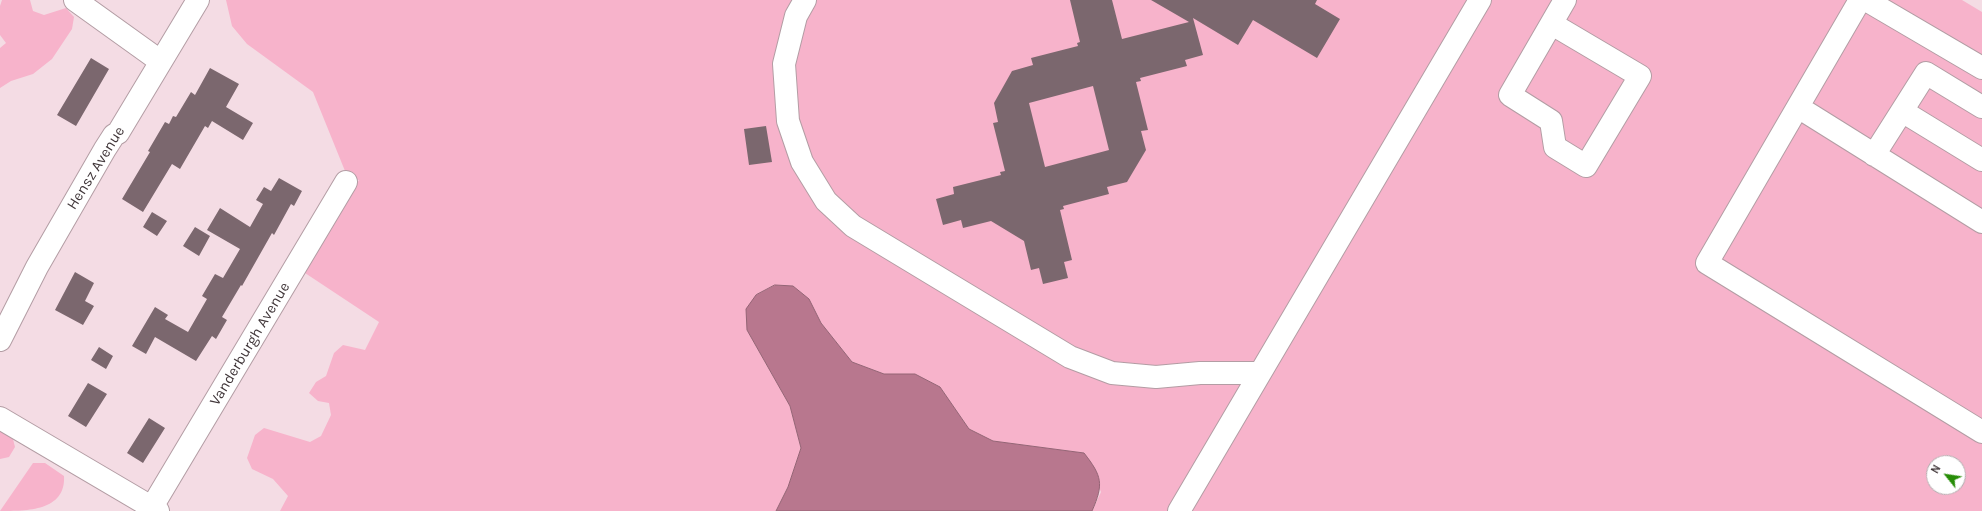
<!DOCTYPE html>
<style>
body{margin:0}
#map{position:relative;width:1982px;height:511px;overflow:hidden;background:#f4dce4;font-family:Karla,sans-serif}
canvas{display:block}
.north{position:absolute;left:1926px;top:455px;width:40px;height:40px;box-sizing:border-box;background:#fff;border:1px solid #b3afb0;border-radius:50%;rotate:300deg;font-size:11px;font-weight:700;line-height:16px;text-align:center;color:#41373a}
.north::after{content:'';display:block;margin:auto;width:14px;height:18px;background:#278d07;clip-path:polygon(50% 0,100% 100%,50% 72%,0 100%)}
</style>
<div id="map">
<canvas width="1982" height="511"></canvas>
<div class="north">N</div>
</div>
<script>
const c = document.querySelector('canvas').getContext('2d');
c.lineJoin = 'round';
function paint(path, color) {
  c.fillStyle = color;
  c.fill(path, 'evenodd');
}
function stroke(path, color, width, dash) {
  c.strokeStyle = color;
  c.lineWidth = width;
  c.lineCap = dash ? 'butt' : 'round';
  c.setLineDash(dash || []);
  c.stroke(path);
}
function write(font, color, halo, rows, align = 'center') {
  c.font = font + ' Karla,sans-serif';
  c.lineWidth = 4;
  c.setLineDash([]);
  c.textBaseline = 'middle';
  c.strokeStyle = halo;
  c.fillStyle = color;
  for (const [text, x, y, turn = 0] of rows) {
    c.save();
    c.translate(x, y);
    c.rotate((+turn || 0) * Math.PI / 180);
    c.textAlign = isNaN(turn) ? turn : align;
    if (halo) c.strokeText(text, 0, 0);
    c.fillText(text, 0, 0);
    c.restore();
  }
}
paint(new Path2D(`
 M 2,0 L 30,0 L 33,11 L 44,15 L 66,8 L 74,17 L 72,29 L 52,59 L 33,74 L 11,81 L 0,88 L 0,48 L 6,43 L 0,35 L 0,6 Z
 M 226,0 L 1962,0 L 1982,12 L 1982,511 L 1092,511 L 1101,492 L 1084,453 L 993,441 L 969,429 L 940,387 L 915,374 L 884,374 L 852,362 L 821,323 L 808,299 L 793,286 L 775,285 L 756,295 L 747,330 L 790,406 L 801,448 L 788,487 L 776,511 L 280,511 L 288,496 L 273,479 L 252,469 L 247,458 L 255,435 L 264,428 L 310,442 L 321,436 L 331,415 L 329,403 L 318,401 L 309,393 L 316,382 L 326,376 L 334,353 L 343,345 L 365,350 L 379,322 L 305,273 L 359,180 L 354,179 L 345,171 L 313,92 L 247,44 L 232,26 ZM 1934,463 L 1958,463 L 1958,487 L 1934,487 Z
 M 0,431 L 12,435 L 15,447 L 9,457 L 0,459 Z
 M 33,463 L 45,463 L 64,476 C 66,511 27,511 0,511 Z`), '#f7b3cb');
const water = new Path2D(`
 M 775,285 L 793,286 L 809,299 L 821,323 L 852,362 L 884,374 L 915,374 L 940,387 L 969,429 L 993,441 L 1084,453 C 1102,476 1104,484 1092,511 L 776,511 L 788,487 L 801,448 L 790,406 L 747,330 L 746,309 L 756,295 Z`);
paint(water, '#b8778e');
stroke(water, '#946475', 1);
paint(new Path2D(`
 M 1070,0 L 1112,0 L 1122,39 L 1189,22 L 1151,0 L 1317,0 L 1315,4 L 1340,19 L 1317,58 L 1253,20 L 1238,45 L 1193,18 L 1203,55 L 1185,60 L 1187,66 L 1140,78 L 1141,81 L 1136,82 L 1148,130 L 1141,131 L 1146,150 L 1127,182 L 1107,187 L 1109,194 L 1063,206 L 1064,209 L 1060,210 L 1072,260 L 1064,262 L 1068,278 L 1043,284 L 1039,268 L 1031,270 L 1024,241 L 991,221 L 963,228 L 961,220 L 943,225 L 936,199 L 954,194 L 953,187 L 1001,175 L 1000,172 L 1005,171 L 993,123 L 998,122 L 994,103 L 1012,71 L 1033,65 L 1031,58 L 1078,46 L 1077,43 L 1080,42 ZM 1093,86 L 1109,150 L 1045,167 L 1029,103 Z
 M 91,58 L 109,69 L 76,126 L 57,115 Z
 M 210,68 L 239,84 L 226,107 L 253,123 L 243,140 L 212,121 L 208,128 L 205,126 L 180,169 L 172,164 L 143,212 L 122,199 L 150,152 L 148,151 L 165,122 L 169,124 L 173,116 L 176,117 L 191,92 L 195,95 Z
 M 766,126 L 772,162 L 749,165 L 744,129 Z
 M 279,178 L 302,191 L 294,206 L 291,204 L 274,235 L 272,233 L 242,286 L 241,285 L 222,317 L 227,320 L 216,339 L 212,336 L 196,361 L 155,337 L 146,354 L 132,346 L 155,307 L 168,315 L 165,319 L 188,332 L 207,299 L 202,296 L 215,274 L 223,278 L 240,249 L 207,230 L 220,208 L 250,227 L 263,204 L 256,200 L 264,187 L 271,191 Z
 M 152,212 L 167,221 L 157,236 L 143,227 Z
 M 195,227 L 210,236 L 199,256 L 183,246 Z
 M 75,272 L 94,283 L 85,301 L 94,306 L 83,325 L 55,310 Z
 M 99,347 L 113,356 L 106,369 L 91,360 Z
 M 88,383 L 107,394 L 86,427 L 68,416 Z
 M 149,418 L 165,428 L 143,463 L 127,453 Z`), '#7b676e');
const minor = new Path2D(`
 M 75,0 L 160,61
 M 805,0 L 796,16 L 784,64 L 788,121 L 802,162 L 826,201 L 853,226 L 1070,357 L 1112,373 L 1156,377 L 1200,373 L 1259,373
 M 1860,0 L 1707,263 L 1982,432
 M 1866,0 L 1982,68
 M 1552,24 L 1640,76 L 1586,166 L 1555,147 L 1551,121 L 1510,95 L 1565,0
 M 1798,107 L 1982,222
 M 1902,111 L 1982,160
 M 1874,155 L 1926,73 L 1982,107
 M 0,340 L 37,267 L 105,149 L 114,135 L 118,133 L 198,0
 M 0,418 L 158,511
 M 152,507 L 346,182
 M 1179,511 L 1480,0`);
stroke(minor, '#b39da4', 24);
stroke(minor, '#fff', 22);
write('15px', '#41373a', '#fff', [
 ["Hensz Avenue",96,168,-58],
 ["Vanderburgh Avenue",250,344,-59]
]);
</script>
